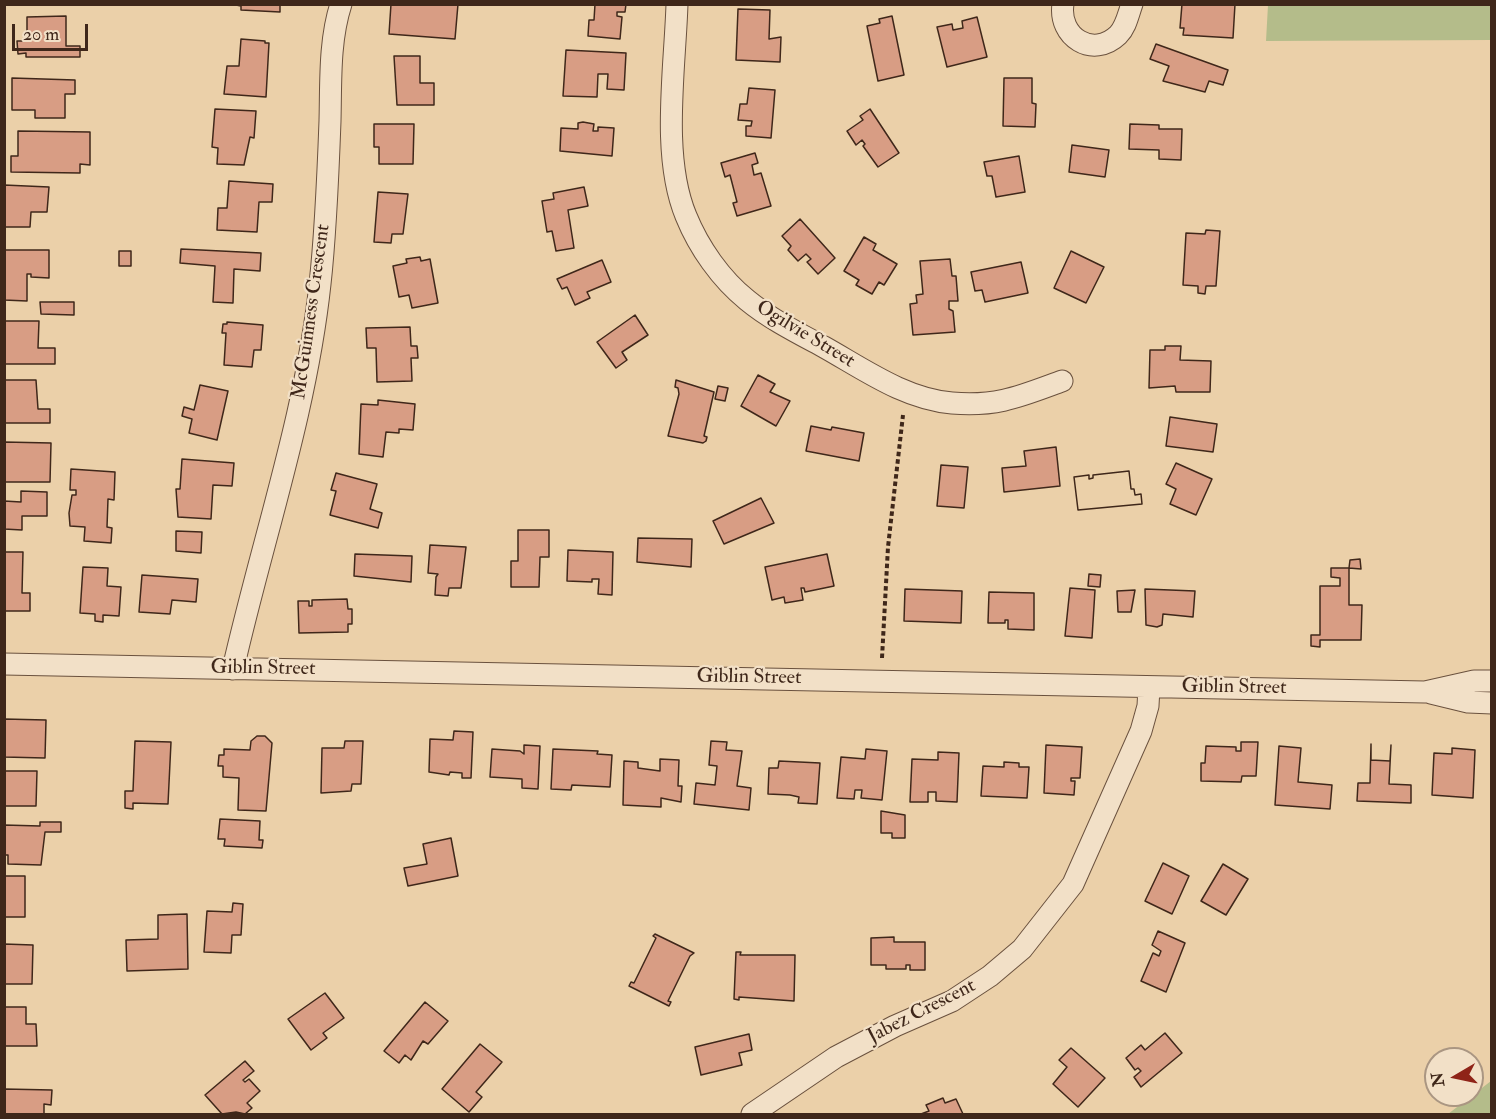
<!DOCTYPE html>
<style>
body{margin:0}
#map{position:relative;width:1496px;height:1119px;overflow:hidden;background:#ebd0a9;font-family:"IM FELL Double Pica",serif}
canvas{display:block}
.frame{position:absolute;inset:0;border:6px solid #3f271a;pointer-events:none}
.north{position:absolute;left:1424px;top:1047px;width:60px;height:60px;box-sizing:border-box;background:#f2e0c7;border:2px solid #aa9682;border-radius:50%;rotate:261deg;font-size:16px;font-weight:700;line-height:24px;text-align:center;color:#3f271a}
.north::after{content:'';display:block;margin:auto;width:21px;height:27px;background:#8f2418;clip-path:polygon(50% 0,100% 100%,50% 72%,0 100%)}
.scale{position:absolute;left:12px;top:24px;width:76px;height:27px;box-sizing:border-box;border:3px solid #3f271a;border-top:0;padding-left:8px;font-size:18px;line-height:21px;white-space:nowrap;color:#3f271a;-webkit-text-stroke:4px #f2e0c7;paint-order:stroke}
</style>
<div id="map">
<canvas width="1496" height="1119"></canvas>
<div class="frame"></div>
<div class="north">N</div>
<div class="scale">20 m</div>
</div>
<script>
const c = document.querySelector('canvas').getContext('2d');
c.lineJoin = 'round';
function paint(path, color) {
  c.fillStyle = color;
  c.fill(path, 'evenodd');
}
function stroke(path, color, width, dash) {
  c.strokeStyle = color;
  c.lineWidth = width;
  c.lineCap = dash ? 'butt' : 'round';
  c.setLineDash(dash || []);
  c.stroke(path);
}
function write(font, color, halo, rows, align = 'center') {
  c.font = font + ' "IM FELL Double Pica",serif';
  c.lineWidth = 4.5;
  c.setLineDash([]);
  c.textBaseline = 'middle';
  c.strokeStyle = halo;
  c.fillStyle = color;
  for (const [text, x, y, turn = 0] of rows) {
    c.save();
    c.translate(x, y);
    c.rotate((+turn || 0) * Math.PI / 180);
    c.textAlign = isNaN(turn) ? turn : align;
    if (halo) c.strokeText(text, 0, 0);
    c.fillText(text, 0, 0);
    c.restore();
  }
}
paint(new Path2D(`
 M 1268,5 L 1491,5 L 1491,40 L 1266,41 Z
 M 1491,1081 L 1491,1114 L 1448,1114 Z`), '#b4bc8a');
const building = new Path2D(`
 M 280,4 L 280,12 L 241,10 L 241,6 L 236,5 Z
 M 391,4 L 458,4 L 455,39 L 389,34 Z
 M 595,4 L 626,4 L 625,12 L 617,12 L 617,16 L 622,17 L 620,39 L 588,36 L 589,20 L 594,20 Z
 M 1182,4 L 1235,4 L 1233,38 L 1183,35 L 1184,28 L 1180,28 Z
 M 738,9 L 770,10 L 769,39 L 781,37 L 780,62 L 736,60 Z
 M 66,16 L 66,46 L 80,46 L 80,57 L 26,57 L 26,53 L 18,54 L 17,41 L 30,41 L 30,34 L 27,34 L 27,17 Z
 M 892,16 L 904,75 L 878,81 L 867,26 L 880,23 L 879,19 Z
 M 977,17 L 987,57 L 947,67 L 937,27 L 952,24 L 953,30 L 963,28 L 962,21 Z
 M 241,39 L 265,41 L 265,43 L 269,43 L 266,97 L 224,94 L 227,66 L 239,66 Z
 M 1156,44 L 1228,70 L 1223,85 L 1209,81 L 1205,92 L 1163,81 L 1169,66 L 1150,59 Z
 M 566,50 L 626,53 L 624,90 L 607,89 L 608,74 L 598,74 L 597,97 L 563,96 Z
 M 394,56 L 420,56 L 420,83 L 434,83 L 434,105 L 397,105 Z
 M 12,78 L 75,80 L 75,94 L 65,94 L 65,118 L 35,118 L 35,110 L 12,110 Z
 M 1004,78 L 1032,78 L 1032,103 L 1036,104 L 1035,127 L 1003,126 Z
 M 749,88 L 775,90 L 771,138 L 746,136 L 746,126 L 751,126 L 752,121 L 738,120 L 740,104 L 747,104 Z
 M 215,109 L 256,111 L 254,138 L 250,137 L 244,165 L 217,164 L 218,148 L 212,147 Z
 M 870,109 L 899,153 L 878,167 L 863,146 L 865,144 L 862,140 L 856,145 L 847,131 L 863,120 L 860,116 Z
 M 583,122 L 594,124 L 593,131 L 598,131 L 598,127 L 614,128 L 612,156 L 560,151 L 561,128 L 578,129 L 578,123 Z
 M 374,124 L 414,124 L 413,164 L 379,164 L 379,147 L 374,147 Z
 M 1130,124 L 1159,125 L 1159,129 L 1182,129 L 1181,160 L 1159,159 L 1159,150 L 1129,149 Z
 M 18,131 L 90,132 L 90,165 L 80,164 L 80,173 L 11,172 L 11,156 L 18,156 Z
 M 1072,145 L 1109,150 L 1105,177 L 1069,172 Z
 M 755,153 L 758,163 L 752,165 L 754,175 L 761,173 L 771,206 L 737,216 L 733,203 L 737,202 L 730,175 L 725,177 L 721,163 Z
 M 1019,156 L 1025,192 L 996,197 L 992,176 L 987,176 L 984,162 Z
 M 229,181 L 273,184 L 272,202 L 259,202 L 257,232 L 217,230 L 218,208 L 227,208 Z
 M 4,185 L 49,187 L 47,212 L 31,212 L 30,227 L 4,227 Z
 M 584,187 L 588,206 L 568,210 L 574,248 L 556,251 L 552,231 L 547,232 L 542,201 L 554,199 L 553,193 Z
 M 378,192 L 408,194 L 403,234 L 392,234 L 391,243 L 374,242 Z
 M 800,219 L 835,258 L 818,274 L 807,262 L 811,259 L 806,254 L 798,261 L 788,250 L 791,246 L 782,236 Z
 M 1206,230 L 1220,231 L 1216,286 L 1206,286 L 1205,294 L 1198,293 L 1198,286 L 1183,285 L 1186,233 L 1205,234 Z
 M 864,237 L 876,244 L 873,250 L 897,264 L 884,285 L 879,282 L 872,294 L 856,285 L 859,280 L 844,271 Z
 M 181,249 L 261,253 L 260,271 L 234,269 L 233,303 L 213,302 L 215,266 L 180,263 Z
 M 4,250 L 49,250 L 49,278 L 31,277 L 31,274 L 27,274 L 27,301 L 4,300 Z
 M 119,251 L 131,251 L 131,266 L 119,266 Z
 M 1071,251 L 1104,267 L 1086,303 L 1054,288 Z
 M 420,257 L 421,261 L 430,259 L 438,303 L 412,308 L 409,295 L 399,297 L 393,266 L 407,263 L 406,259 Z
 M 950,259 L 952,276 L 956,276 L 958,301 L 949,301 L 949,309 L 953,311 L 955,332 L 913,335 L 910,304 L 917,303 L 916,295 L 923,294 L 920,261 Z
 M 602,260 L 611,282 L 587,292 L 590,298 L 575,305 L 567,287 L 562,289 L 557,279 Z
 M 1021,262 L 1028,293 L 985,302 L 982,290 L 975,291 L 971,272 Z
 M 40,302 L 74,302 L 74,315 L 41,314 Z
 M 635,315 L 648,335 L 622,352 L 627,360 L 616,368 L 597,342 Z
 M 4,321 L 39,321 L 38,348 L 55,348 L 55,364 L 4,364 Z
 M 227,322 L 263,325 L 261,350 L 254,350 L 252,367 L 224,365 L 226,333 L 222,333 L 223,324 L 227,324 Z
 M 410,327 L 411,346 L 417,346 L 418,358 L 411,358 L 412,381 L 377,382 L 376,348 L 367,348 L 366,328 Z
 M 1165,346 L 1181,346 L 1180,360 L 1211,361 L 1210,392 L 1176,392 L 1175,386 L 1149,388 L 1150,350 L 1165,350 Z
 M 758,375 L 775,384 L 770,392 L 790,401 L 776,426 L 741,406 Z
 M 4,380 L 36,380 L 38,409 L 50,409 L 50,423 L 4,423 Z
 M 676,380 L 714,392 L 704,436 L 707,437 L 706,441 L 703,443 L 668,436 L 679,394 L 678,388 L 675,387 Z
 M 200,385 L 228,391 L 217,440 L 189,433 L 192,419 L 182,416 L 184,407 L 194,410 Z
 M 718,386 L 728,388 L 725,401 L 715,399 Z
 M 378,400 L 415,404 L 413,430 L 399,429 L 399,433 L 386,432 L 383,457 L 359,454 L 361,404 L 378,405 Z
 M 1170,417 L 1217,424 L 1213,452 L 1166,446 Z
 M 811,426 L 831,430 L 832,427 L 864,433 L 859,461 L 806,451 Z
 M 4,442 L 51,443 L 50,482 L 4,482 Z
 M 1056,447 L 1060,486 L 1004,492 L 1002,468 L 1026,466 L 1024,451 Z
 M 182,459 L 234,463 L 232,486 L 213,485 L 211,519 L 178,517 L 176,489 L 180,489 Z
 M 1176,463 L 1212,479 L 1196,515 L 1170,504 L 1176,489 L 1166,484 Z
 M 941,465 L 968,467 L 964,508 L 937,506 Z
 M 71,469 L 115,472 L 114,500 L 108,499 L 107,527 L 112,528 L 111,543 L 84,541 L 85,527 L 70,526 L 69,513 L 72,495 L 76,495 L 76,490 L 70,490 Z
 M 1129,471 L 1131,489 L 1134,489 L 1135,495 L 1141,494 L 1142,504 L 1078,510 L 1074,477 L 1089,475 L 1089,479 L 1093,478 L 1093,475 Z
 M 1129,471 L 1131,489 L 1134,489 L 1135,495 L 1141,494 L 1142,504 L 1078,510 L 1074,477 L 1089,475 L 1089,479 L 1093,478 L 1093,475 Z
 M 336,473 L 377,484 L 370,509 L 382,513 L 378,528 L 330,515 L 336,491 L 331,490 Z
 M 21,491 L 47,492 L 47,516 L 22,516 L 22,530 L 4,529 L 4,501 L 21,502 Z
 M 761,498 L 774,523 L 724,544 L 713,521 Z
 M 518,530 L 549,530 L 549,557 L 540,557 L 539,587 L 511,587 L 511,561 L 518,561 Z
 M 176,531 L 202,532 L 201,553 L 176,551 Z
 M 638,538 L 692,539 L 691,567 L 637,562 Z
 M 430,545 L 466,547 L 461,588 L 449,588 L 448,596 L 435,595 L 436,577 L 438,574 L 428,573 Z
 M 568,550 L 613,552 L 612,595 L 598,594 L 599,579 L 592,579 L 592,582 L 567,581 Z
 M 4,552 L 23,552 L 22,593 L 30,593 L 30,611 L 4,611 Z
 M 355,554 L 412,556 L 411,582 L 354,576 Z
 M 827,554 L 834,586 L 805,592 L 804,588 L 801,588 L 803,600 L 785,603 L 784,597 L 772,600 L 765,567 Z
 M 1360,559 L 1361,569 L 1349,568 L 1350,560 Z
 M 83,567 L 108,568 L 107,586 L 121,587 L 119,616 L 103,615 L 103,622 L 95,621 L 95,614 L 80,613 Z
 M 1331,568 L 1349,568 L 1349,605 L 1362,605 L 1361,640 L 1320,640 L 1320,647 L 1311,646 L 1311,635 L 1320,635 L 1320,586 L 1340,586 L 1340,578 L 1331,577 Z
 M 1089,574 L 1101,575 L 1100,587 L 1088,586 Z
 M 142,575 L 198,579 L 196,602 L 172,600 L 170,614 L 139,612 Z
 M 1070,588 L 1095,590 L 1092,638 L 1065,636 Z
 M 905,589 L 962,591 L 961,623 L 904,621 Z
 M 1145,589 L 1195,591 L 1193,617 L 1163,614 L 1162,625 L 1157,627 L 1146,625 Z
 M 1135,590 L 1131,612 L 1118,612 L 1117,591 Z
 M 989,592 L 1034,593 L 1034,630 L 1008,629 L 1008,620 L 1005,620 L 1005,623 L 988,623 Z
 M 347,599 L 348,609 L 352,609 L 352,624 L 348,624 L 348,632 L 299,633 L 298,601 L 309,601 L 309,606 L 312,606 L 312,600 Z
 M 4,719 L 46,720 L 45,758 L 4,757 Z
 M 454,731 L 473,732 L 471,778 L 462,778 L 462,773 L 450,772 L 449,775 L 429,772 L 430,739 L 453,740 Z
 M 257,736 L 265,736 L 272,743 L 266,811 L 238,810 L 239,778 L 223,777 L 223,766 L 218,766 L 219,755 L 224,755 L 224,749 L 250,750 L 251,741 Z
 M 135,741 L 171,742 L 168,804 L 133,803 L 133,809 L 125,808 L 125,791 L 133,791 Z
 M 345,741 L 363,741 L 361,784 L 352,784 L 351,791 L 321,793 L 322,748 L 344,748 Z
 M 711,741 L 727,742 L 726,750 L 742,751 L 737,786 L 751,788 L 749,810 L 694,804 L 696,783 L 715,785 L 717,766 L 709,765 Z
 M 1241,742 L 1258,742 L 1256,776 L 1242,776 L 1241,782 L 1201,781 L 1201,763 L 1205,763 L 1206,746 L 1236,747 L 1236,751 L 1241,751 Z
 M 1371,744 L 1371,760 L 1390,761 L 1391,745 L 1389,784 L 1411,785 L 1411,803 L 1357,801 L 1358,783 L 1370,783 Z
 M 524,745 L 540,746 L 538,789 L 522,788 L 522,779 L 490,777 L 492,749 L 520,751 L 524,754 Z
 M 1046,745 L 1082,747 L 1080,778 L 1071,778 L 1071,781 L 1075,781 L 1074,795 L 1044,793 Z
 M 1279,746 L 1301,748 L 1298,782 L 1332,785 L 1330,809 L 1275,805 Z
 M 1452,748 L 1475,750 L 1473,798 L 1432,795 L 1434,753 L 1452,754 Z
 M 553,749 L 598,751 L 597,754 L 612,755 L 610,787 L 572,785 L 571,790 L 551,789 Z
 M 866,749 L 887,751 L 882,800 L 861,798 L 862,790 L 855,790 L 854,799 L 837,798 L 841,757 L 865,759 Z
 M 938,752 L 959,753 L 957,802 L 936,801 L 936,792 L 928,792 L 928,802 L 910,802 L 912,759 L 938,760 Z
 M 660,759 L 679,760 L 678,786 L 682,786 L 681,802 L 661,798 L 661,807 L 623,805 L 624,761 L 638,762 L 638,768 L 660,771 Z
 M 779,761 L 820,763 L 817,804 L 798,803 L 799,797 L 790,795 L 768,794 L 769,768 L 778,768 Z
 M 1004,762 L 1019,763 L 1019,767 L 1029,767 L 1027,798 L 981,796 L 983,766 L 1004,767 Z
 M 4,771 L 37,771 L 36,806 L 4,806 Z
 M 881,811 L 905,815 L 905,838 L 892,838 L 892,833 L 881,833 Z
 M 220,819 L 260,821 L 259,840 L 263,840 L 262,848 L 224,846 L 225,839 L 218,839 Z
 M 40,822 L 61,822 L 61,832 L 45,832 L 41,865 L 8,864 L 8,855 L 4,855 L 4,825 L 40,826 Z
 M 451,838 L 458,876 L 408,886 L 404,868 L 427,864 L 423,844 Z
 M 1163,863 L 1189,876 L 1172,914 L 1145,901 Z
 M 1223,864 L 1248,879 L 1226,915 L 1201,901 Z
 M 4,876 L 25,876 L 25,917 L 4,917 Z
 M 233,903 L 243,904 L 241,935 L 232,935 L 231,953 L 204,952 L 207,911 L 232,912 Z
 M 187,914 L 188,969 L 127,971 L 126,940 L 158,939 L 158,915 Z
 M 1158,931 L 1185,943 L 1166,992 L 1141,981 L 1153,953 L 1159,956 L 1161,951 L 1152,945 Z
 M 655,934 L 694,953 L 690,956 L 668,1001 L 671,1002 L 669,1006 L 629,986 L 631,982 L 634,983 L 656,938 L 653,936 Z
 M 894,937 L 894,942 L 925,942 L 925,970 L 910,970 L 910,965 L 906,965 L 906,969 L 886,969 L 886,965 L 871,965 L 871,938 Z
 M 4,944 L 33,945 L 32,984 L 4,984 Z
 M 736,952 L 741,952 L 740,955 L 795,955 L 794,1001 L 739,997 L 739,1000 L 734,999 Z
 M 325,993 L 344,1018 L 323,1033 L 327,1038 L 311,1050 L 288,1019 Z
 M 425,1002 L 448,1021 L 428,1044 L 423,1041 L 411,1060 L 405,1055 L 399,1063 L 384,1051 Z
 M 4,1007 L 26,1007 L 26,1024 L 36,1024 L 37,1046 L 4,1046 Z
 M 1165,1033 L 1182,1053 L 1141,1087 L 1134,1077 L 1141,1071 L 1138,1068 L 1135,1070 L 1126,1058 L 1141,1045 L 1145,1050 Z
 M 749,1034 L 752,1050 L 739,1053 L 742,1065 L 701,1075 L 695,1047 Z
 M 480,1044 L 502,1062 L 476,1092 L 482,1097 L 469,1112 L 442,1089 Z
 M 1071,1048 L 1105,1078 L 1078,1107 L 1053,1084 L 1067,1067 L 1059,1060 Z
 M 245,1061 L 254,1071 L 243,1080 L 245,1082 L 249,1079 L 260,1091 L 247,1103 L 252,1108 L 245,1114 L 236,1112 L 222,1114 L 205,1095 Z
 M 4,1089 L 52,1090 L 51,1105 L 44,1104 L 44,1114 L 4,1114 Z
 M 943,1098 L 945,1103 L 956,1099 L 963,1114 L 921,1114 L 929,1111 L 926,1105 Z`);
paint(building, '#d89d84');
stroke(building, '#3f271a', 1.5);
const street = new Path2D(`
 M 677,4 C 675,69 661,156 686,216 C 699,248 721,279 747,300 C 770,319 798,333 824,347 C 865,370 905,399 952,403 C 997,407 1021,396 1062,381
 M 1063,4 C 1058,37 1093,59 1118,35 C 1126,27 1128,15 1132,4
 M 4,664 L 1425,692 L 1474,681 L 1492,681
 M 233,669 C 262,541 306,415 320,284 C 326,230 328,176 330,121 C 331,83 329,41 341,4
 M 1431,693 L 1468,702 L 1492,703
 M 752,1114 L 836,1057 L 895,1026 L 952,1001 L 990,976 L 1022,949 L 1073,884 L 1141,731 L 1148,706 L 1149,687`);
stroke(street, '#6a513e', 23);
stroke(new Path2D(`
 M 882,658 L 888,547 L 903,415`), '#3f271a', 4, [4.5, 3]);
stroke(street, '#f2e0c7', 21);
write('20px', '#3f271a', '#f2e0c7', [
 ["McGuinness Crescent",312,312,-82],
 ["Ogilvie Street",805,335,31],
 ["Giblin Street",263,669,1],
 ["Giblin Street",749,678,1],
 ["Giblin Street",1234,688,1],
 ["Jabez Crescent",922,1012,-27]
]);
</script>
